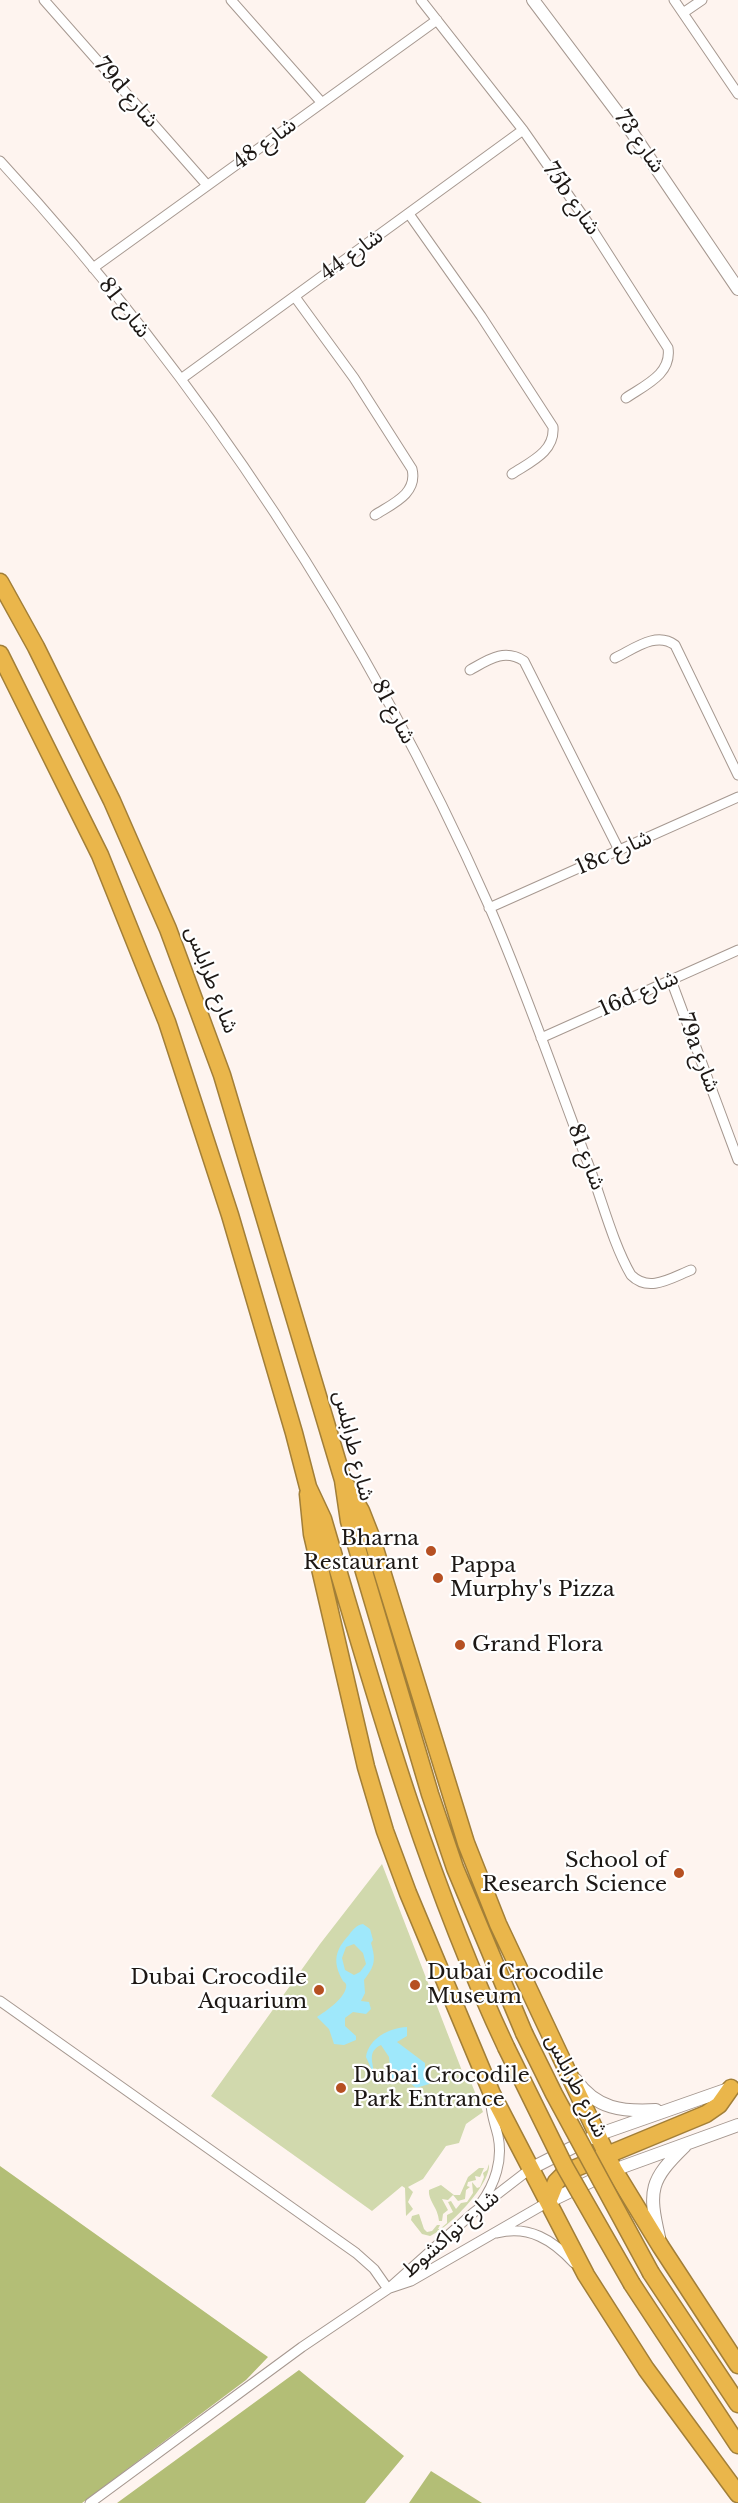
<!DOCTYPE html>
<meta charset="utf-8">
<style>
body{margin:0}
canvas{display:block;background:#fef4ef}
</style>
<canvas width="738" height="2503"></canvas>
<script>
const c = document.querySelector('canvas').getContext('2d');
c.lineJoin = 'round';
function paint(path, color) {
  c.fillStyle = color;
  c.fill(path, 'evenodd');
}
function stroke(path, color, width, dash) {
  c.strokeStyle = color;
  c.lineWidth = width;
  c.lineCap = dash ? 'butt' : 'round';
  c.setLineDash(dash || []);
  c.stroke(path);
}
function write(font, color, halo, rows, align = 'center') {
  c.font = font + ' "Libre Baskerville","Noto Sans Arabic",serif';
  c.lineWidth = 4.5;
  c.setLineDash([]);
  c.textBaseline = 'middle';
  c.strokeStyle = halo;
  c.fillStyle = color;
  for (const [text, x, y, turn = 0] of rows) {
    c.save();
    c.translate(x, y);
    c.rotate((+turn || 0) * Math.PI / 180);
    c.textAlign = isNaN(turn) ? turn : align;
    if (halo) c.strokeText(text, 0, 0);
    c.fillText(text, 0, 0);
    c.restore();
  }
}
paint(new Path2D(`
 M 382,1864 L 464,2076 L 468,2075 L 483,2112 L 466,2124 L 459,2143 L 446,2146 L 423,2179 L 408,2187 L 413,2192 L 408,2202 L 413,2209 L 406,2216 L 405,2188 L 402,2186 L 372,2211 L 211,2096 L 320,1944 Z
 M 489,2164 C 491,2184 449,2228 430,2236 L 422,2234 L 411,2220 L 412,2216 L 419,2214 L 424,2229 L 427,2232 L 432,2231 L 437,2225 L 440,2225 L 438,2229 L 440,2229 L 447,2223 L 447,2215 L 453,2212 L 448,2202 L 451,2201 L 456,2209 L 461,2203 L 467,2202 L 473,2193 L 472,2182 L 477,2188 L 480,2187 L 484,2177 L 483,2173 L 487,2170 Z
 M 479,2168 L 484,2168 L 480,2177 L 475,2176 L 476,2180 L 468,2182 L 467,2186 L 470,2187 L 466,2190 L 465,2199 L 458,2201 L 453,2195 L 448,2200 L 442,2199 L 448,2210 L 443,2214 L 442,2221 L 439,2221 C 438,2207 428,2201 429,2190 L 441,2185 L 454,2195 L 460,2195 L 468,2177 Z`), '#d1d9ad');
paint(new Path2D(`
 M 0,2166 L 268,2357 L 246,2380 L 82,2503 L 0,2503 Z
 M 299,2370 L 404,2456 L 365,2503 L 117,2503 Z
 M 431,2471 L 482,2503 L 409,2503 Z`), '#b3be76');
paint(new Path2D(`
 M 363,1924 L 370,1929 L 373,1940 L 371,1943 C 376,1960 375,1966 364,1980 L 365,1993 L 361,2001 L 369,2002 L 371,2009 L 366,2014 L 353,2012 L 345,2018 L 345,2026 L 356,2036 L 356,2040 L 344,2045 L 334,2044 L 329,2029 L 317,2017 C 326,2011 343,2000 346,1988 C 347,1983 345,1983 343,1981 C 332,1962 335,1950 349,1935 C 353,1929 357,1925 363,1924 ZM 354,1944 L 363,1953 L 366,1964 L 360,1972 L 354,1975 L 345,1970 L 342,1958 L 346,1947 Z
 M 407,2027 L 407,2036 L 397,2042 L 425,2063 L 425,2076 L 430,2082 L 429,2084 L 416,2088 L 408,2081 L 388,2082 L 383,2080 L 383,2075 L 390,2066 L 389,2057 L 381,2045 C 366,2052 374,2064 374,2075 L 366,2057 C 369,2038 389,2028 407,2027 Z`), '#9fe8fb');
const minor = new Path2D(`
 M 44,0 L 207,185
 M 231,0 L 322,103
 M 421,0 L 523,130 L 590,226 L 668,348 C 672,374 645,385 626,398
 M 674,0 L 738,94
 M 683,13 L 702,0
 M 0,161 C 202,380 368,633 489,906 C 526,991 556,1079 589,1166 C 602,1200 613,1244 631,1275 C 649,1293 671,1278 691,1270
 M 409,214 L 481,316 L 553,427 C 555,452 530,462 512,474
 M 93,268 L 437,20
 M 295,297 L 354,378 L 412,469 C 418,494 392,504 375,515
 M 181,379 L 523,130
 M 615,658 C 634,649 656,631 675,645 L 738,775
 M 470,670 C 488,660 504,648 524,661 L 619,850
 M 489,908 L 738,797
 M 671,980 L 738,1160
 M 541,1038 L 738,950
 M 0,2001 L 356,2253 L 374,2269 L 388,2289
 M 481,2203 C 495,2184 503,2160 498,2136 C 495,2123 490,2112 491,2099
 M 497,2233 C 529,2225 553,2240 574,2263
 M 390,2288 L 411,2281 L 548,2202
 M 90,2503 L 302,2347 L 388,2289 L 473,2213 L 530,2169`);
const tertiary = new Path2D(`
 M 533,0 L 627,125 L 738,289
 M 576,2080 C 596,2109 623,2112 656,2110
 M 530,2169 L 597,2135 L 731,2088
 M 548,2202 L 614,2170 L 738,2125
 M 659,2237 C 648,2190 650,2180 685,2146`);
const motorway = new Path2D(`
 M 0,582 L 36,647 L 112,801 L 168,929 L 222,1075 L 343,1480 L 349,1521 L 430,1794 L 455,1868 L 524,2033
 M 0,654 L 100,855 L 167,1022 L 230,1215 L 294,1433 L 308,1487 L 323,1519 C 376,1699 426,1877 506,2047
 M 346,1485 L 361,1511 L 372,1539 L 466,1843 L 498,1924 L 614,2170 L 661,2247 L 738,2365
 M 308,1494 L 312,1534 L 366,1767 L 385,1831 L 408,1893 L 492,2094 L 586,2275 L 646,2369 L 738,2494
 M 548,2202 L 556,2182 L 566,2172 L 706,2114 L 719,2105 L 731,2088
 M 651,2273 L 738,2404
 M 632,2284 L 738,2445`);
stroke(minor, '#a69890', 11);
stroke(tertiary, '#a69890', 14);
stroke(motorway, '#a27f38', 19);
stroke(minor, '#fff', 9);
stroke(tertiary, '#fff', 12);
stroke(motorway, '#eab64b', 16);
const motorwayBridge = new Path2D(`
 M 524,2033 L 554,2094 L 651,2273
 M 506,2047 L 565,2167 L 632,2284`);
stroke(motorwayBridge, '#a27f38', 19, []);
stroke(motorwayBridge, '#eab64b', 16);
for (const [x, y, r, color] of [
 [431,1551,6,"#b65022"],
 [438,1578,6,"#b65022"],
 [460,1645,6,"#b65022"],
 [679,1873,6,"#b65022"],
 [415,1985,6,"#b65022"],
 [319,1990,6,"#b65022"],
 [341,2088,6,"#b65022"]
]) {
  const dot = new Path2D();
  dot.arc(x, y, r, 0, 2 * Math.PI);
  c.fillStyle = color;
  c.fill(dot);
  stroke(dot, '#fff', 2);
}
write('21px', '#1d1815', '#fff', [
 ["79d شارع",126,93,49],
 ["شارع 73",639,142,55],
 ["شارع 48",265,144,-36],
 ["75b شارع",571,199,55],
 ["شارع 44",352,255,-36],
 ["شارع 81",124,308,52],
 ["شارع 81",393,712,62],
 ["18c شارع",614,853,-24],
 ["شارع طرابلس",211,980,69],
 ["16d شارع",639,994,-24],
 ["79a شارع",698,1053,69],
 ["شارع 81",586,1157,69],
 ["شارع طرابلس",353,1446,76],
 ["شارع طرابلس",576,2086,63],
 ["شارع نواكشوط",451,2234,-41]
]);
write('21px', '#1d1815', '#fff', [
 ["Bharna",419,1539,"right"],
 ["Restaurant",419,1563,"right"],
 ["Pappa",450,1566],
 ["Murphy's Pizza",450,1590],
 ["Grand Flora",472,1645],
 ["School of",667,1861,"right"],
 ["Research Science",667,1885,"right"],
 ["Dubai Crocodile",427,1973],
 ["Museum",427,1997],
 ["Dubai Crocodile",307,1978,"right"],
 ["Aquarium",307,2002,"right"],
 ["Dubai Crocodile",353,2076],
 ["Park Entrance",353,2100]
], 'left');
</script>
